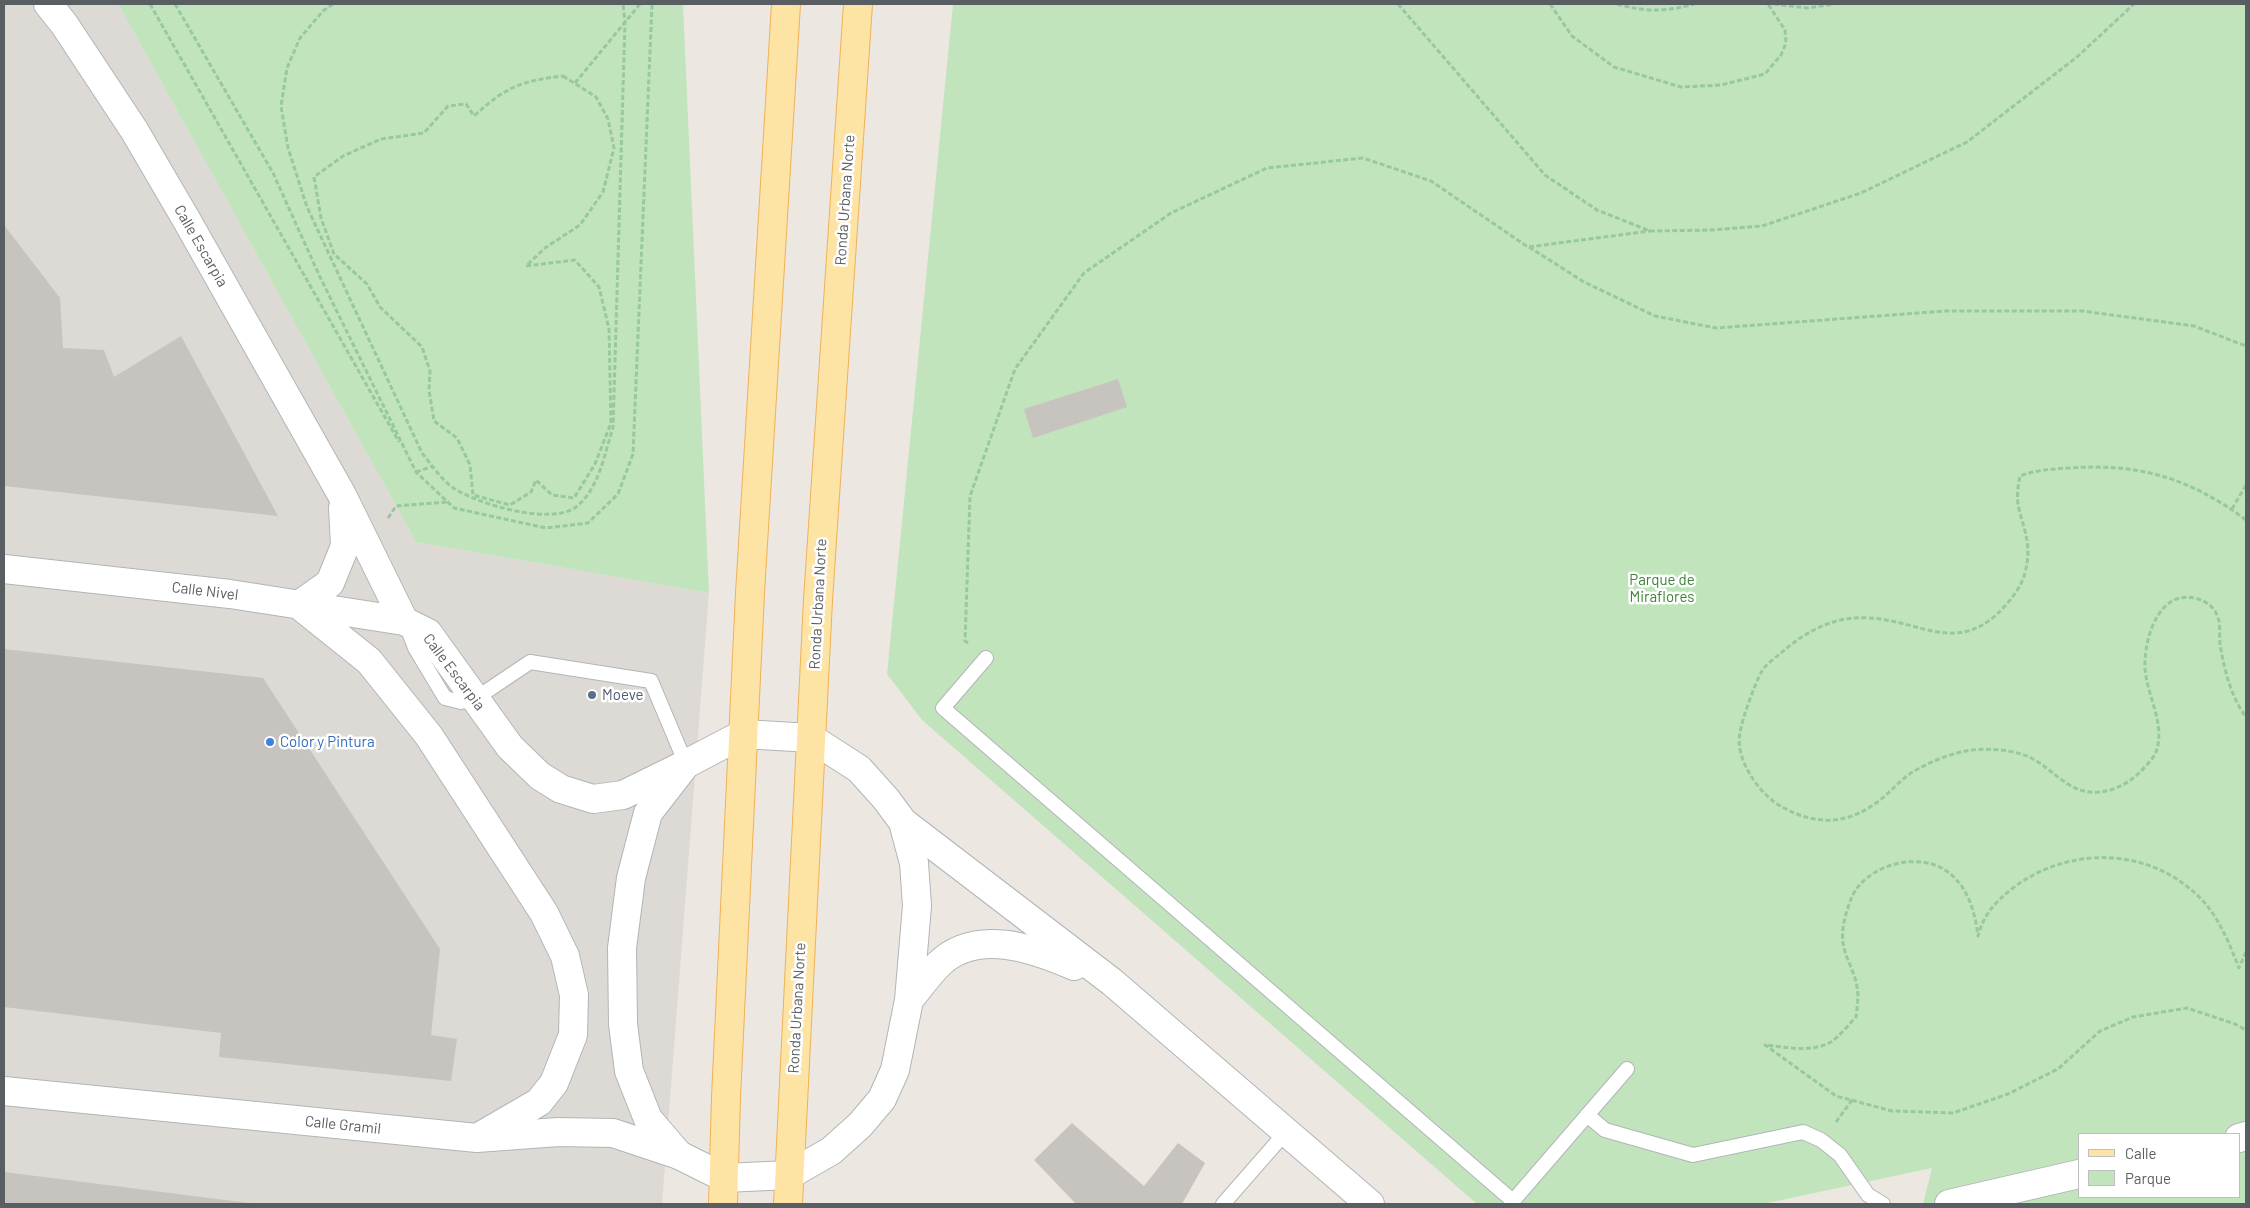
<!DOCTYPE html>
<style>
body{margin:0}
#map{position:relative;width:2250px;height:1208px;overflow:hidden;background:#ece8e1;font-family:Barlow,sans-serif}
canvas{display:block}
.frame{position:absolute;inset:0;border:5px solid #595e62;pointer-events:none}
.legend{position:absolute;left:2078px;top:1133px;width:162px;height:65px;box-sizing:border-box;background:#fff;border:1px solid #bdbfc0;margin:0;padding:6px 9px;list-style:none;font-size:15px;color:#595e62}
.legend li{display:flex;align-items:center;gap:10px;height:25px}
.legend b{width:25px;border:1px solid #bdbfc0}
</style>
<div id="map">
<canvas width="2250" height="1208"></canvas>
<div class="frame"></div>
<ul class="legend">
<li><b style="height:6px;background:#fee4a4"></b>Calle</li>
<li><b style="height:14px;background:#c2e4bd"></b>Parque</li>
</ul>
</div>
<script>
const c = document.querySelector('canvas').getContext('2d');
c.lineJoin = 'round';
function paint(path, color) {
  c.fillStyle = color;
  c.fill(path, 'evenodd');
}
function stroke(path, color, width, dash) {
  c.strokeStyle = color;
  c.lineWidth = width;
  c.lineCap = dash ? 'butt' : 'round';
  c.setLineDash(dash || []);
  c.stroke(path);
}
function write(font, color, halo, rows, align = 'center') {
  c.font = font + ' Barlow,sans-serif';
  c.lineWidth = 5;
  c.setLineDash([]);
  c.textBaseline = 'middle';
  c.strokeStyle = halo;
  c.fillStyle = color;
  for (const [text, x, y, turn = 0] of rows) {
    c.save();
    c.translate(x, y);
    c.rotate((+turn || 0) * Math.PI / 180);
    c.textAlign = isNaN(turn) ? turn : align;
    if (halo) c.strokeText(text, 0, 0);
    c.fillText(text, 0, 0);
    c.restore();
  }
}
paint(new Path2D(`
 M 4,4 L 118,4 L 416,542 L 709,593 L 662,1204 L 4,1204 Z`), '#dddad5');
paint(new Path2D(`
 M 118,4 L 683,4 L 709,593 L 416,542 Z
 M 953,4 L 2246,4 L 2246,1204 L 1923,1204 L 1932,1168 L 1763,1204 L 1477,1204 L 922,720 L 887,674 ZM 2079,1134 L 2239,1134 L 2239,1197 L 2079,1197 Z`), '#c2e4bd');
paint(new Path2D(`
 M 4,225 L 60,298 L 63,348 L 104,350 L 114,377 L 181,336 L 278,516 L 4,486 Z
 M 1118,379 L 1127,407 L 1033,438 L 1024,409 Z
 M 4,649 L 263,678 L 440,949 L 431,1035 L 457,1039 L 451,1081 L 219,1057 L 221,1033 L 4,1007 Z
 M 1072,1123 L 1144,1186 L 1178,1143 L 1205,1163 L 1182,1204 L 1076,1204 L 1034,1160 Z
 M 4,1172 L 249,1203 L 249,1204 L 4,1204 Z`), '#c7c3be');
const service = new Path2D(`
 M 406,624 L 415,648 L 445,698 L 461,702 L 475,699 L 530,662 L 651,681 L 686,764
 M 986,658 L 943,708 L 1513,1201 L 1627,1069
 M 1587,1115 L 1605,1130 L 1693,1155 L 1803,1132 L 1821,1140 L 1840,1155 L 1868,1195 L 1883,1204
 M 1223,1204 L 1286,1132`);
const minor = new Path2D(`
 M 48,4 L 64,24 L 134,130 L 186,219 L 342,495 L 404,621 L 428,633 L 510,747 L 540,776 L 561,789 L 593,799 L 623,795 L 686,764
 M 343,508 L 345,546 L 330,583 L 299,605 L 369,661 L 429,736 L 544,913 L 565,956 L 574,995 L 573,1035 L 554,1083 L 539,1102 L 477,1138
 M 4,569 L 230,594 L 404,621
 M 4,1091 L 477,1138 L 558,1132 L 613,1133 L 679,1155`);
const tertiary = new Path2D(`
 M 903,822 L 914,863 L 917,906 L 909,1000 L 895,1070 L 882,1099 L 860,1125 L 831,1151 L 789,1175 L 725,1178 L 679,1155 L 648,1119 L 629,1071 L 623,1024 L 622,948 L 631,878 L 648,813 L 686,764 L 743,734 L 811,738 L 859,769 L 886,799 L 903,822 L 1112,982 L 1370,1204
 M 909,1000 C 919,988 928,975 939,964 C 976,928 1033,948 1074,966
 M 2239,1138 L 2246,1136
 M 1949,1204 L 2079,1174`);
const primary = new Path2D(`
 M 723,1204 L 726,1097 L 750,593 L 786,4
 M 788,1204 L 818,600 L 858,4`);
stroke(service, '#b1b5b8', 16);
stroke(minor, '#b1b5b8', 30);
stroke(tertiary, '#b1b5b8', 30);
stroke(primary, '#f0b156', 30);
stroke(new Path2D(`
 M 150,4 L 399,442
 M 175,4 L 273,173 L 320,277 L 416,472 L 454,508 L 546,528 L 588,523 L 618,494 L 633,454 L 652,4
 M 333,4 L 323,11 L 300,38 L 287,68 L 281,106 L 288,148 L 307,207 L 422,453 C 431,464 441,479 452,487 C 476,504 551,526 576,507 C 599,489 604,455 613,428 L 625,22 L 623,4
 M 1398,4 L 1545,175 L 1597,210 L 1650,231 L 1711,230 L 1762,226 L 1861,193 L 1967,142 L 2077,57 L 2134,4
 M 1550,4 L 1572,36 L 1614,67 L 1681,87 L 1721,85 L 1765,74 L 1781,55 L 1786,43 L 1785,30 L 1768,4
 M 1617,4 C 1644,12 1667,12 1694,4
 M 1774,4 L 1807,8 L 1835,4
 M 563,76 L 596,97 L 608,119 L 614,148 L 603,192 L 580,225 L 545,248 L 526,266 L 575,260 L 599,287 L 609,329 L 611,423 L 595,464 L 574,498 L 552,495 L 536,480 L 531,492 L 510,505 L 473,495 L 470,465 L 457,438 L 434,421 L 429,390 L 430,371 L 422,347 L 380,307 L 367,284 L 334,254 L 321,218 L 314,177 L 343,156 L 381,139 L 424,133 L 448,106 L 466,104 L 474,116 C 506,87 520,81 563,76 Z
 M 575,83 L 640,4
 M 1529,247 L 1584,282 L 1655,316 L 1716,328 L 1945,311 L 2082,311 L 2194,326 L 2246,346
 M 416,472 L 433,466
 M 2232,509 L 2246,485
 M 388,518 L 396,506 L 447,502
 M 2246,520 C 2190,478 2139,463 2069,468 C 2052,469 2036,470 2020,476 C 2018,486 2016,498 2019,509 C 2025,533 2032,546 2025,573 C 2022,585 2013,597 2005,606 C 1959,657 1922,621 1870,618 C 1836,615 1806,631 1781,653 C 1775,658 1766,664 1762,671 C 1755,683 1742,719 1740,733 C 1734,759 1761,797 1784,808 C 1816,825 1846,825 1876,803 C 1889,794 1898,782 1911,773 C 1929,762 1951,753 1972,750 C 1989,748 2016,750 2031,758 C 2045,765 2055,776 2068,784 C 2092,800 2121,791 2140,772 C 2145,767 2154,758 2156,752 C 2167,722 2143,690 2145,661 C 2146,634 2160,591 2194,598 C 2205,600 2215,607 2218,618 C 2221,625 2219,636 2220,644 C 2224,669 2231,697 2246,717
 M 968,643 L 965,641 L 970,496 L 1015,369 L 1084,273 L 1171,213 L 1267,168 L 1363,158 L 1431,181 L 1528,247 L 1650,231
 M 2246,952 L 2239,968 C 2227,938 2216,909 2189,888 C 2138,846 2064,849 2013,888 C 1995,902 1984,914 1978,936 C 1975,912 1968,885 1945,870 C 1916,851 1864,866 1851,899 C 1846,912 1841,929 1843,943 C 1845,958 1855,972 1857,987 C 1859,997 1857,1007 1856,1017 C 1848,1025 1840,1036 1831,1042 C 1812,1053 1785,1047 1765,1045 L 1836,1096 L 1892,1111 L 1953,1113 L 2008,1094 L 2058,1069 L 2100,1031 L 2133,1017 L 2187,1008 L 2235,1024 L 2246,1030
 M 1836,1122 L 1852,1100`), '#97c89f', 3, [5, 2.5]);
stroke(service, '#fff', 14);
stroke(minor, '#fff', 28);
stroke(tertiary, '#fff', 28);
stroke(primary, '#fee4a4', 28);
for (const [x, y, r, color] of [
 [592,695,5,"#5c6f8a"],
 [270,742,5,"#3f7fe0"]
]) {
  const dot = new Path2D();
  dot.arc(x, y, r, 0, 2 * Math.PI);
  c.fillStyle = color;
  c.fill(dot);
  stroke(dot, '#fff', 2);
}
write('15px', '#595e62', '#fff', [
 ["Ronda Urbana Norte",845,200,-86],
 ["Calle Escarpia",201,246,60],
 ["Calle Nivel",205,591,7],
 ["Ronda Urbana Norte",818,604,-87],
 ["Calle Escarpia",454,672,53],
 ["Ronda Urbana Norte",797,1008,-87],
 ["Calle Gramil",343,1125,6]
]);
write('15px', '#3c8535', '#fff', [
 ["Parque de",1662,580],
 ["Miraflores",1662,597]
]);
write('15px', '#4e5e75', '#fff', [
 ["Moeve",602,695]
], 'left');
write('15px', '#366cbe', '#fff', [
 ["Color y Pintura",280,742]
], 'left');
</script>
